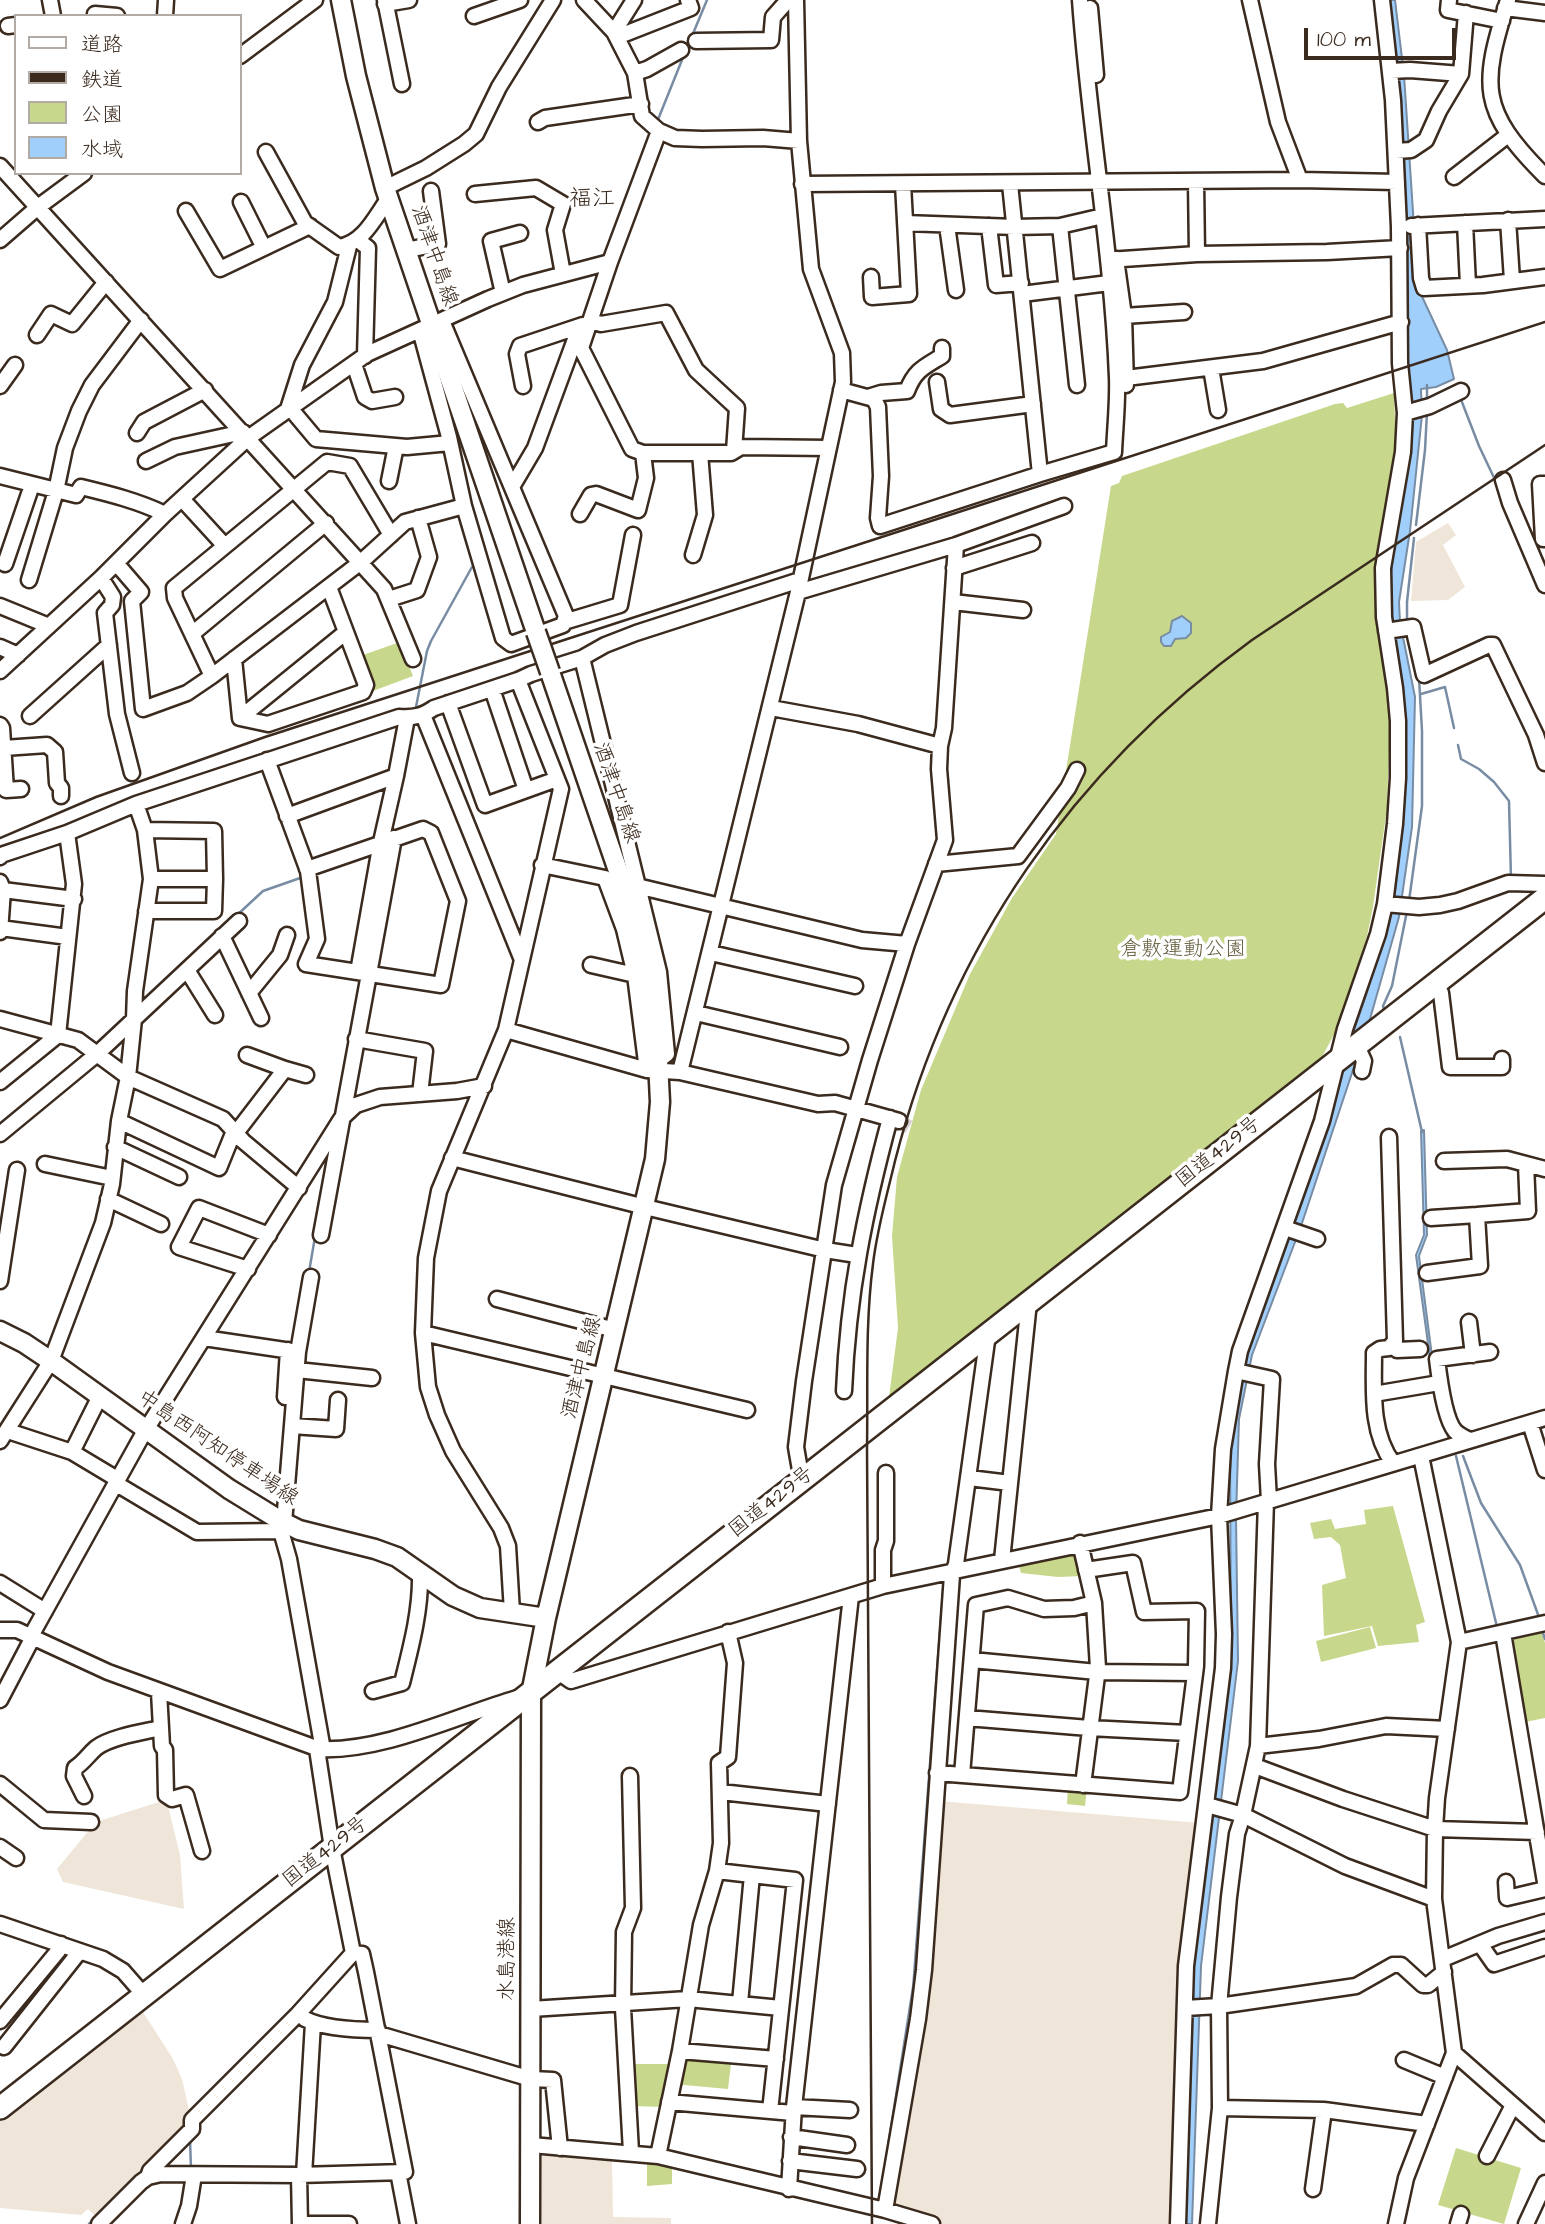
<!DOCTYPE html>
<meta charset="utf-8">
<style>
body{margin:0}
#map{position:relative;width:1545px;height:2224px;overflow:hidden;background:#fff;font-family:"Architects Daughter","Klee One",sans-serif}
canvas{display:block}
.legend{position:absolute;left:14px;top:14px;width:228px;height:161px;box-sizing:border-box;background:#fff;border:2px solid #b1aaa5;margin:0;padding:9px 12px;list-style:none;font-size:21px;color:#3b2a1e}
.legend li{display:flex;align-items:center;gap:14px;height:35px}
.legend b{width:35px;border:2px solid #b1aaa5}
.scale{position:absolute;left:1304px;top:28px;width:152px;height:32px;box-sizing:border-box;border:4px solid #3b2a1e;border-top:0;padding-left:9px;font-size:21px;line-height:24px;white-space:nowrap;color:#3b2a1e;-webkit-text-stroke:5px #fff;paint-order:stroke}
</style>
<div id="map">
<canvas width="1545" height="2224"></canvas>
<ul class="legend">
<li><b style="height:9px;background:#fff"></b>道路</li>
<li><b style="height:9px;background:#3b2a1e"></b>鉄道</li>
<li><b style="height:19px;background:#c7d88c"></b>公園</li>
<li><b style="height:19px;background:#a1cffc"></b>水域</li>
</ul>
<div class="scale">100 m</div>
</div>
<script>
const c = document.querySelector('canvas').getContext('2d');
c.lineJoin = 'round';
function paint(path, color) {
  c.fillStyle = color;
  c.fill(path, 'evenodd');
}
function stroke(path, color, width, dash) {
  c.strokeStyle = color;
  c.lineWidth = width;
  c.lineCap = dash ? 'butt' : 'round';
  c.setLineDash(dash || []);
  c.stroke(path);
}
function write(font, color, halo, rows, align = 'center') {
  c.font = font + ' "Architects Daughter","Klee One",sans-serif';
  c.lineWidth = 7;
  c.setLineDash([]);
  c.textBaseline = 'middle';
  c.strokeStyle = halo;
  c.fillStyle = color;
  for (const [text, x, y, turn = 0] of rows) {
    c.save();
    c.translate(x, y);
    c.rotate((+turn || 0) * Math.PI / 180);
    c.textAlign = isNaN(turn) ? turn : align;
    if (halo) c.strokeText(text, 0, 0);
    c.fillText(text, 0, 0);
    c.restore();
  }
}
paint(new Path2D(`
 M 1448,523 L 1456,535 L 1443,545 L 1465,587 L 1448,600 L 1411,601 L 1416,542 Z
 M 162,1801 L 167,1802 L 180,1855 L 184,1909 L 63,1882 L 57,1869 L 96,1822 Z
 M 939,1801 L 1200,1823 L 1173,2224 L 942,2224 L 889,2210 Z
 M 138,2004 L 173,2059 L 182,2079 L 189,2110 L 189,2124 L 95,2216 L 88,2209 L 81,2215 L 0,2208 L 0,2114 Z
 M 542,2156 L 612,2157 L 613,2217 L 671,2218 L 671,2224 L 542,2224 Z`), '#efe6d9');
paint(new Path2D(`
 M 1394,393 L 1396,442 L 1374,570 L 1376,612 L 1390,720 L 1387,808 L 1373,907 L 1367,936 L 1338,1027 L 1321,1059 L 1139,1202 L 1104,1227 L 1083,1246 L 889,1397 L 898,1328 L 892,1236 L 897,1177 L 921,1090 L 970,974 L 1012,898 L 1056,834 L 1111,486 L 1119,483 L 1122,476 L 1335,404 L 1343,403 L 1347,408 Z
 M 400,642 L 413,676 L 373,691 L 360,656 Z
 M 1393,1506 L 1425,1622 L 1416,1625 L 1419,1642 L 1378,1646 L 1372,1626 L 1324,1636 L 1322,1585 L 1346,1578 L 1340,1545 L 1331,1537 L 1314,1539 L 1310,1523 L 1331,1519 L 1335,1529 L 1366,1524 L 1364,1510 Z
 M 1076,1546 L 1082,1576 L 1058,1577 L 1021,1573 L 1017,1559 Z
 M 1540,1626 L 1545,1643 L 1545,1718 L 1525,1722 L 1507,1640 L 1512,1633 Z
 M 1370,1627 L 1376,1648 L 1321,1662 L 1316,1641 Z
 M 1068,1786 L 1087,1788 L 1085,1806 L 1067,1804 Z
 M 678,2059 L 731,2064 L 728,2089 L 673,2084 Z
 M 628,2064 L 673,2064 L 665,2107 L 631,2106 Z
 M 1456,2148 L 1521,2168 L 1504,2224 L 1438,2205 Z
 M 647,2163 L 672,2168 L 672,2184 L 647,2186 Z`), '#c7d88c');
const water = new Path2D(`
 M 1386,0 L 1395,0 L 1404,75 L 1418,288 L 1447,350 L 1454,379 L 1436,387 L 1421,389 L 1422,415 L 1410,531 L 1399,602 L 1400,622 L 1415,697 L 1412,827 L 1399,917 L 1370,1019 L 1300,1229 L 1252,1355 L 1239,1419 L 1236,1517 L 1238,1661 L 1201,1966 L 1192,2224 L 1182,2224 L 1192,1965 L 1231,1661 L 1230,1446 L 1245,1353 L 1367,992 L 1389,917 L 1402,825 L 1404,700 L 1390,622 L 1389,588 L 1410,425 Z
 M 1182,616 L 1191,623 L 1191,633 L 1186,638 L 1175,639 L 1171,646 L 1164,646 L 1161,642 L 1161,637 L 1170,632 L 1172,621 Z
 M 1424,1130 L 1427,1235 L 1419,1256 L 1436,1387 L 1451,1436 L 1448,1437 L 1434,1388 L 1416,1255 L 1424,1235 L 1421,1131 Z
 M 943,1588 L 948,1588 L 917,1986 L 883,2197 L 880,2196 L 913,1986 Z`);
paint(water, '#a1cffc');
stroke(water, '#788da3', 2);
stroke(new Path2D(`
 M 692,36 L 707,0
 M 657,122 L 684,55
 M 1460,397 L 1479,446 L 1497,484
 M 1427,402 L 1427,385
 M 1416,525 L 1425,450 L 1427,412
 M 1407,623 L 1407,602 L 1414,538
 M 1421,694 L 1445,687 L 1454,728
 M 415,712 L 427,651 L 431,641 L 472,567
 M 1458,745 L 1461,759 L 1479,769 L 1494,782 L 1509,801 L 1511,879
 M 1409,901 L 1422,806 L 1422,731 L 1419,678
 M 235,917 L 263,891 L 303,877
 M 1384,1009 L 1383,1006 L 1392,986 L 1407,911
 M 1400,1037 L 1422,1132
 M 309,1272 L 315,1237
 M 1456,1456 L 1497,1627
 M 1463,1456 L 1481,1503 L 1520,1565 L 1540,1620
 M 1542,1630 L 1545,1639
 M 190,2139 L 191,2169
 M 89,2224 L 144,2170`), '#788da3', 2.5);
stroke(new Path2D(`
 M 899,1121 L 909,1127`), '#d8d4d2', 14, [14, 7]);
const minor = new Path2D(`
 M 50,0 L 53,16
 M 385,0 L 402,84
 M 584,0 L 614,32 L 635,73 L 642,116 L 659,131 L 675,138 L 702,139 L 763,138 L 799,141
 M 1250,0 L 1278,122 L 1300,180
 M 1449,0 L 1448,10 L 1502,21
 M 1508,0 C 1481,86 1479,110 1545,176
 M 385,4 L 409,0
 M 1090,8 L 1096,75
 M 1505,8 L 1545,13
 M 95,14 L 117,16
 M 165,16 L 166,0
 M 474,16 L 520,0
 M 8,26 L 16,25
 M 614,32 L 634,0
 M 617,37 L 691,8 L 688,0
 M 696,41 L 771,40 L 773,17 L 788,0
 M 240,56 L 315,0
 M 1391,71 L 1410,70 L 1461,74 L 1466,13
 M 635,73 L 647,69 L 681,50
 M 538,122 L 545,118 L 641,104
 M 659,131 L 610,262 L 581,348 L 632,449 L 643,453 L 731,453 L 741,447 L 829,448
 M 1396,151 L 1411,150 L 1426,140 L 1439,111 L 1461,74
 M 266,152 L 305,223 L 339,247 C 364,243 375,217 389,198
 M 0,166 L 384,589 L 413,659
 M 1454,177 L 1508,135
 M 1196,181 L 1197,254
 M 802,184 L 1300,180 L 1397,182
 M 1010,184 L 1040,474 L 1114,452 C 1115,428 1118,402 1117,377 C 1112,251 1089,126 1080,0
 M 385,188 L 426,168 L 464,144 L 476,134 L 499,87 L 553,0
 M 475,194 L 536,188 L 563,204 L 555,230 L 563,274
 M 241,202 L 264,248
 M 186,211 L 220,269 L 310,226
 M 1508,220 L 1512,280
 M 905,223 L 1015,227 L 1060,226 L 1103,216
 M 1465,223 L 1468,285
 M 947,225 L 956,290
 M 1418,225 L 1421,278 L 1424,288 L 1483,285 L 1545,277
 M 989,226 L 996,285 L 1021,283
 M 1060,226 L 1077,385
 M 1411,226 L 1545,219
 M 0,240 L 38,207 L 84,173
 M 358,240 L 368,248 L 365,356
 M 406,250 L 438,244 L 431,191
 M 1116,259 L 1124,316 L 1126,385
 M 1108,260 L 1197,254 L 1327,252 L 1400,248
 M 871,277 L 872,297 L 909,294 L 903,184
 M 503,293 L 491,241 L 520,233
 M 1022,294 L 1109,283
 M 1124,316 L 1184,312
 M 590,321 L 601,324 L 666,313 L 696,370 L 737,408 L 734,451
 M 420,330 L 449,437 L 464,506 L 503,638 L 511,644 L 563,625 L 566,616 L 442,321
 M 37,335 L 51,314 L 72,324 L 106,282
 M 354,364 L 365,397 L 372,401 L 395,397
 M 1211,368 L 1218,410
 M 1118,379 L 1263,361 L 1401,322
 M 937,382 L 941,409 L 950,415 L 1033,404
 M 0,386 L 15,365
 M 523,386 L 517,354 L 520,346 L 583,325
 M 841,390 L 874,399 L 878,407 L 881,476 L 878,518 L 880,526 L 1040,474
 M 868,397 L 881,393 L 907,391 C 915,370 924,367 942,356 L 942,348
 M 290,408 L 316,439 L 407,447 L 450,443
 M 288,409 L 302,365 L 335,302 L 349,246
 M 1405,413 L 1430,406 L 1461,391
 M 137,433 L 144,422 L 205,390
 M 146,461 L 175,447 L 243,432
 M 0,476 L 76,495 L 81,487 C 110,494 138,501 165,514
 M 1503,480 L 1510,503 L 1545,585
 M 389,481 L 396,446
 M 1545,484 L 1540,484 L 1543,539 L 1545,539
 M 512,487 L 535,448 L 577,334
 M 182,499 L 225,546
 M 580,514 L 591,495 L 596,494 L 638,510 L 646,478 L 643,453
 M 391,535 L 350,466 L 327,462 L 174,588 L 175,598 L 212,676 L 361,562 L 405,522 L 464,506
 M 956,545 L 1064,506
 M 693,555 L 705,515 L 700,453
 M 116,563 L 141,592 L 132,601 L 143,709 L 187,693 L 212,676
 M 5,564 L 32,485
 M 954,568 L 1032,543
 M 101,578 L 113,597 L 112,605 L 105,613 L 117,714 L 132,773
 M 29,580 L 56,491 L 65,448 L 79,411 L 92,385 L 141,320
 M 798,592 L 956,545 L 944,728 L 940,746 L 939,769 L 945,840 L 907,944 L 870,1060 L 834,1185 L 804,1381 L 796,1447 L 800,1470 L 805,1477
 M 389,599 L 417,590 L 429,557 L 418,518
 M 953,602 L 1023,610
 M 0,606 L 49,626
 M 564,622 L 620,605 L 633,535
 M 1386,631 L 1413,627 L 1424,675 L 1489,645 L 1493,645 L 1536,735 L 1545,763
 M 192,634 L 326,523
 M 0,647 L 18,655
 M 582,658 L 659,972 L 667,1054 L 658,1061
 M 234,659 L 240,718 L 268,724 L 363,692 L 366,685 L 329,587
 M 0,671 L 101,578 L 165,514 L 248,438 L 367,354 L 488,299 L 523,285 L 610,262
 M 492,689 L 526,790
 M 448,703 L 485,805 L 557,779
 M 771,708 L 858,724 L 940,746
 M 423,715 L 522,960
 M 30,716 L 109,645
 M 240,718 L 346,632
 M 0,725 L 2,728 L 6,790 L 21,789
 M 4,748 L 47,745 L 55,752 L 57,783 L 61,788 L 61,796
 M 267,760 L 308,871 L 317,939 L 306,964 L 441,985 L 458,901 L 431,833 L 423,829 L 307,869
 M 287,816 L 396,776
 M 145,830 L 214,831 L 215,879 L 151,879
 M 0,857 L 1,855 L 67,833 L 136,804 L 399,717 C 414,718 422,716 434,708 L 518,680
 M 936,864 L 1018,856 L 1068,788 L 1077,770
 M 542,865 L 605,878 L 624,929 L 635,975 L 647,1070
 M 637,886 L 862,940 L 907,944
 M 3,890 L 74,899
 M 1385,904 L 1419,907 L 1440,905 L 1458,901 L 1508,883 L 1545,884
 M 146,911 L 214,911 L 215,879
 M 0,928 L 68,937
 M 0,932 L 3,890 L 0,882
 M 222,936 L 261,1018
 M 711,953 L 855,986
 M 591,965 L 635,975
 M 187,970 L 215,1015
 M 358,972 L 381,842 L 396,776 L 407,718
 M 1435,984 L 1441,993 L 1450,1067 L 1502,1067 L 1502,1059
 M 249,993 L 280,955 L 287,935
 M 696,1013 L 840,1047
 M 0,1019 L 78,1040 L 128,1077 L 223,1119 L 243,1141 L 299,1188
 M 506,1030 L 647,1070 L 680,1072 L 818,1104 L 835,1103 L 899,1121
 M 356,1039 L 425,1051 L 420,1094
 M 1357,1046 L 1364,1061 L 1362,1071
 M 285,1069 L 306,1075
 M 680,1072 L 798,592 L 843,382 L 842,353 L 811,269 L 799,141 L 796,0
 M 0,1082 L 58,1035 L 74,884 L 67,833
 M 119,1121 L 219,1168 L 234,1131
 M 236,1133 L 285,1069 L 247,1055
 M 0,1134 L 97,1054 L 239,921
 M 1389,1137 L 1395,1341 L 1389,1348 L 1380,1349 L 1374,1353 C 1374,1390 1370,1432 1393,1463
 M 115,1147 L 179,1177
 M 452,1158 L 645,1207 L 825,1250 L 857,1255
 M 1444,1161 L 1507,1159 L 1545,1169
 M 45,1164 L 112,1178
 M 108,1199 L 161,1224
 M 1431,1218 L 1477,1215
 M 1285,1228 L 1317,1239
 M 321,1235 L 394,838
 M 248,1269 L 179,1247 L 199,1208 L 269,1235
 M 1427,1273 L 1480,1266 L 1477,1215 L 1528,1211 L 1526,1164
 M 0,1281 L 17,1170
 M 497,1299 L 615,1330
 M 1469,1322 L 1473,1355
 M 423,1333 L 747,1410
 M 204,1338 L 298,1352
 M 1392,1345 L 1397,1350 L 1420,1349
 M 297,1370 L 372,1378
 M 1236,1371 L 1272,1379 L 1267,1464 L 1269,1501
 M 844,1391 C 848,1294 865,1211 890,1118
 M 1374,1394 L 1439,1383
 M 285,1397 L 288,1350
 M 1530,1423 L 1545,1470
 M 292,1426 L 336,1429 L 338,1400
 M 8,1431 L 72,1452 L 117,1479
 M 1470,1440 C 1465,1438 1459,1435 1455,1431 C 1444,1418 1439,1376 1437,1359 L 1490,1352
 M 0,1441 L 51,1361 L 103,1223 L 112,1184 L 119,1121 L 128,1077 L 134,1019 L 135,991 L 151,879 L 145,830 L 136,804
 M 72,1452 L 100,1396
 M 969,1478 L 1010,1483
 M 115,1483 L 197,1532 L 281,1531 L 284,1523 L 298,1352 L 311,1277
 M 281,1531 L 289,1559 L 323,1750
 M 1080,1543 L 1094,1603 L 1098,1668 L 1083,1785
 M 1002,1560 L 1029,1302
 M 0,1583 L 45,1611
 M 883,1586 L 883,1550 L 886,1541 L 886,1473
 M 512,1612 L 508,1546 L 501,1528 L 453,1451 L 437,1415 L 428,1387 L 423,1333 L 426,1258 L 439,1191 L 506,1030 L 561,789 L 518,680 L 531,674 L 582,658 L 605,645 L 636,633 L 800,580
 M 0,1630 L 17,1630 L 108,1672 L 319,1749 C 383,1752 456,1716 517,1698
 M 1503,1633 L 1545,1882
 M 31,1636 L 142,1436 L 341,1119 L 356,1105 L 380,1097 L 457,1091 L 484,1086
 M 1459,1642 L 1545,1623
 M 972,1660 L 1097,1672 L 1195,1673
 M 558,1672 L 571,1681 L 883,1586 L 1219,1516 L 1545,1418
 M 373,1691 L 402,1683 C 411,1647 421,1610 420,1573
 M 159,1692 L 162,1746 L 165,1750 L 166,1795 L 172,1799 L 186,1795 L 202,1851
 M 0,1700 L 33,1637
 M 967,1718 L 1089,1728 L 1187,1733
 M 1258,1746 L 1319,1739 L 1386,1726 L 1447,1729
 M 317,1749 L 332,1848 L 353,1953
 M 1255,1766 L 1343,1799 L 1435,1829 L 1537,1832
 M 937,1773 L 1180,1792 L 1196,1666 L 1197,1611 L 1144,1612 L 1133,1563 L 1086,1570
 M 962,1775 L 976,1605 L 1008,1598 L 1044,1609 L 1074,1608 L 1094,1603
 M 630,1776 L 633,1908 L 624,1932 L 623,2008 L 631,2152
 M 0,1784 L 44,1820 L 91,1822
 M 721,1792 L 828,1804
 M 84,1796 L 74,1776 L 75,1768 C 84,1762 88,1755 96,1748 C 110,1737 143,1732 161,1728
 M 1207,1805 L 1243,1815 L 1345,1866 L 1434,1899
 M 0,1847 L 16,1858
 M 717,1871 L 795,1880 L 770,2111
 M 1506,1882 L 1507,1898 L 1545,1889
 M 0,1924 L 103,1959 L 123,1971 L 144,1995
 M 1480,1944 L 1494,1964 L 1545,1947
 M 1443,1959 L 1498,1936 L 1545,1922
 M 740,2003 L 752,1875
 M 1185,2008 L 1219,2006 L 1356,1986 L 1393,1965 L 1401,1965 L 1423,1985 L 1428,1985 L 1444,1972
 M 531,2009 L 688,1999 L 781,2008
 M 305,2019 C 325,2029 355,2030 378,2030
 M 0,2021 L 58,1951 L 61,1944
 M 379,2034 L 531,2079 L 553,2080 L 560,2148
 M 4,2047 L 80,1951
 M 680,2051 L 776,2059
 M 1454,2053 L 1545,2133
 M 1404,2060 L 1445,2077
 M 669,2102 L 793,2113
 M 794,2107 L 850,2110
 M 1220,2108 L 1324,2110 L 1427,2124
 M 791,2137 L 847,2145
 M 531,2145 L 658,2156 L 885,2210 L 932,2224
 M 658,2156 L 680,2051 L 701,1925 L 717,1871 L 721,1843 L 719,1763 L 728,1757 L 735,1663 L 728,1632
 M 1487,2156 L 1513,2105
 M 790,2161 L 857,2169
 M 398,2172 L 408,2224
 M 299,2175 L 300,2224
 M 304,2175 L 313,2023
 M 148,2177 L 150,2171 L 192,2129 L 192,2120 L 297,2015 L 353,1953
 M 789,2189 L 794,2107 L 851,1596
 M 1313,2189 L 1324,2110
 M 885,2210 L 918,2019 L 924,1970 L 952,1575 L 956,1564 L 988,1334
 M 99,2224 L 141,2182 L 148,2177 L 161,2174 L 299,2175 L 405,2172 L 366,1972 L 362,1954 L 353,1953
 M 183,2224 L 189,2206 L 194,2175
 M 303,2224 L 349,2224
 M 1178,2224 L 1186,1966 L 1223,1668 L 1224,1634 L 1219,1516 L 1223,1449 L 1236,1371 L 1240,1351 L 1322,1121 L 1345,1029 L 1378,934 L 1385,904 L 1395,824 L 1398,778 L 1398,721 L 1395,688 L 1384,617 L 1383,568 L 1403,452 L 1405,413 L 1400,363 L 1399,227 L 1393,100 L 1382,0
 M 1208,2224 L 1220,2108 L 1219,2006 L 1229,1897 L 1237,1834 L 1243,1815 L 1258,1746 L 1266,1501
 M 1396,2224 L 1406,2178 L 1454,2053 L 1434,1899 L 1435,1829 L 1437,1798 L 1459,1642 L 1421,1456
 M 1458,2224 L 1461,2214
 M 1526,2224 L 1545,2183`);
const major = new Path2D(`
 M 341,0 L 356,76 L 385,188 L 536,632
 M 0,1331 L 24,1343 L 51,1361 L 229,1489 L 281,1521 L 299,1530 L 375,1549 L 397,1557 L 453,1596 L 480,1608 L 546,1618
 M 530,2224 L 531,1694 L 546,1618 L 655,1159 L 660,1102 L 658,1061 L 650,988 L 639,932 L 550,672`);
const highway = new Path2D(`
 M 0,2108 L 1545,898`);
stroke(minor, '#3b2a1e', 19);
stroke(major, '#3b2a1e', 23);
stroke(highway, '#3b2a1e', 26);
stroke(minor, '#fff', 14);
stroke(major, '#fff', 18);
stroke(highway, '#fff', 21);
stroke(new Path2D(`
 M 0,838 L 96,797 L 265,737 L 1545,322
 M 872,2224 L 867,1449 C 868,1388 865,1325 873,1264 C 877,1229 887,1195 895,1161 C 950,946 1073,770 1252,640 L 1545,445`), '#3b2a1e', 2.5);
const majorBridge = new Path2D(`
 M 536,632 L 550,672`);
stroke(majorBridge, '#3b2a1e', 23, []);
stroke(majorBridge, '#fff', 18);
write('21px', '#3b2a1e', '#fff', [
 ["酒津中島線",433,256,71],
 ["酒津中島線",615,793,71],
 ["国道429号",1219,1153,-38],
 ["酒津中島線",583,1368,-76],
 ["中島西阿知停車場線",217,1449,34],
 ["国道429号",772,1503,-38],
 ["国道429号",326,1853,-38],
 ["水島港線",509,1959,-90]
]);
write('21px', '#655e3f', '#fff', [
 ["倉敷運動公園",1183,951]
]);
write('23px', '#3b2a1e', '#fff', [
 ["福江",592,200]
]);
</script>
